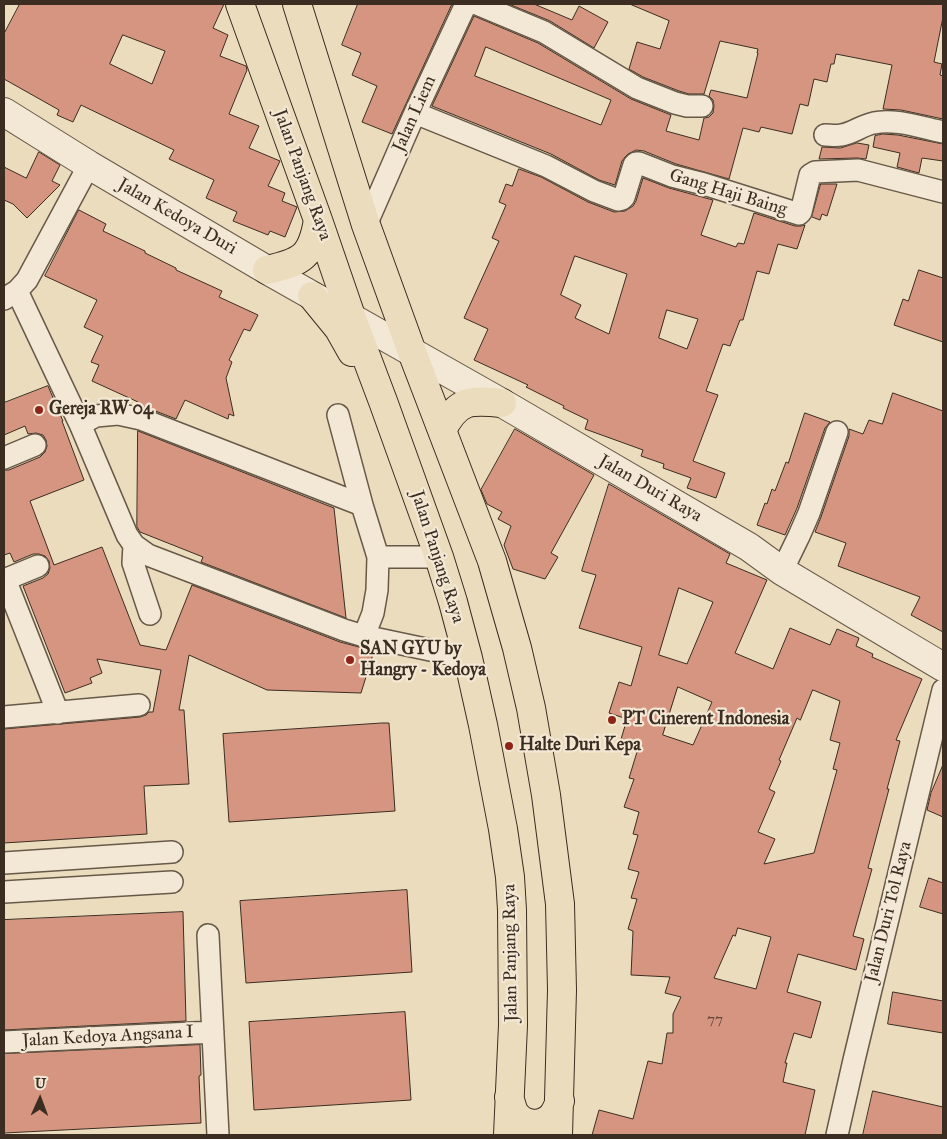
<!DOCTYPE html>
<style>
body{margin:0}
#map{position:relative;width:947px;height:1139px;overflow:hidden;background:#ecdcbe;font-family:"IM FELL Great Primer",serif}
canvas{display:block}
.frame{position:absolute;inset:0;border:5px solid #3b2d21;pointer-events:none}
.north{position:absolute;left:15px;top:1074px;width:50px;height:50px;-webkit-text-stroke:4px #f3e8d5;paint-order:stroke;rotate:2deg;font-size:14px;font-weight:700;line-height:20px;text-align:center;color:#3b2d21}
.north::after{content:'';display:block;margin:auto;width:18px;height:22px;background:#3b2d21;clip-path:polygon(50% 0,100% 100%,50% 72%,0 100%)}
</style>
<div id="map">
<canvas width="947" height="1139"></canvas>
<div class="frame"></div>
<div class="north">U</div>
</div>
<script>
const c = document.querySelector('canvas').getContext('2d');
c.lineJoin = 'round';
function paint(path, color) {
  c.fillStyle = color;
  c.fill(path, 'evenodd');
}
function stroke(path, color, width, dash) {
  c.strokeStyle = color;
  c.lineWidth = width;
  c.lineCap = dash ? 'butt' : 'round';
  c.setLineDash(dash || []);
  c.stroke(path);
}
function write(font, color, halo, rows, align = 'center') {
  c.font = font + ' "IM FELL Great Primer",serif';
  c.lineWidth = 4.5;
  c.setLineDash([]);
  c.textBaseline = 'middle';
  c.strokeStyle = halo;
  c.fillStyle = color;
  for (const [text, x, y, turn = 0] of rows) {
    c.save();
    c.translate(x, y);
    c.rotate((+turn || 0) * Math.PI / 180);
    c.textAlign = isNaN(turn) ? turn : align;
    if (halo) c.strokeText(text, 0, 0);
    c.fillText(text, 0, 0);
    c.restore();
  }
}
const building = new Path2D(`
 M 20,4 L 224,4 L 213,28 L 228,35 L 220,56 L 246,66 L 247,70 L 229,114 L 259,126 L 249,148 L 280,161 L 268,186 L 285,193 L 282,201 L 297,207 L 285,237 L 270,231 L 268,235 L 233,221 L 237,212 L 206,198 L 214,180 L 169,159 L 174,150 L 81,105 L 73,122 L 57,115 L 59,110 L 4,79 L 4,34 ZM 123,35 L 165,51 L 152,84 L 110,64 Z
 M 358,4 L 452,4 L 392,134 L 362,122 L 377,86 L 352,75 L 361,53 L 342,45 Z
 M 509,4 L 534,4 L 572,20 L 579,6 L 608,22 L 594,48 L 550,21 Z
 M 630,4 L 943,4 L 943,17 L 934,62 L 942,64 L 940,75 L 943,76 L 943,119 L 901,110 L 883,109 L 892,65 L 836,54 L 834,64 L 831,64 L 827,82 L 814,79 L 808,106 L 800,104 L 792,134 L 761,127 L 759,132 L 743,128 L 729,179 L 676,164 L 644,151 L 636,150 L 628,154 L 625,157 L 622,161 L 615,185 L 599,180 L 551,154 L 432,106 L 474,16 L 538,43 L 631,99 L 671,115 L 666,131 L 699,140 L 704,118 L 709,117 L 713,113 L 714,106 L 713,100 L 709,96 L 711,90 L 747,98 L 758,53 L 757,53 L 758,49 L 720,41 L 704,94 L 689,94 L 679,91 L 643,77 L 629,69 L 637,42 L 660,49 L 669,21 ZM 486,47 L 611,100 L 601,125 L 475,76 Z
 M 883,134 L 898,135 L 943,144 L 943,161 L 922,158 L 919,173 L 897,167 L 900,153 L 873,147 L 875,136 Z
 M 857,143 L 869,145 L 866,159 L 857,158 L 819,159 L 822,147 L 840,148 Z
 M 39,152 L 60,165 L 52,181 L 60,185 L 27,218 L 13,204 L 4,200 L 4,167 L 26,178 Z
 M 519,169 L 541,177 L 588,202 L 614,212 L 625,211 L 633,206 L 636,201 L 643,178 L 669,188 L 713,200 L 701,235 L 736,247 L 738,243 L 744,244 L 754,213 L 795,226 L 801,226 L 805,225 L 797,249 L 778,244 L 769,274 L 757,271 L 743,320 L 740,320 L 730,346 L 723,344 L 706,391 L 718,395 L 693,461 L 725,473 L 716,498 L 687,488 L 691,478 L 663,468 L 664,464 L 641,456 L 643,450 L 585,429 L 588,420 L 563,408 L 564,406 L 526,387 L 528,385 L 474,360 L 488,329 L 464,318 L 499,241 L 492,238 L 506,205 L 499,202 L 506,184 L 512,186 ZM 575,256 L 627,274 L 609,334 L 575,318 L 581,305 L 561,295 ZM 667,310 L 698,319 L 687,349 L 659,338 Z
 M 821,184 L 837,184 L 827,216 L 822,214 L 820,220 L 812,217 Z
 M 79,210 L 106,224 L 103,231 L 145,251 L 145,253 L 176,268 L 176,270 L 222,291 L 219,297 L 258,315 L 250,331 L 244,329 L 229,360 L 232,362 L 226,378 L 234,416 L 229,414 L 228,419 L 185,400 L 176,419 L 145,407 L 138,406 L 138,402 L 92,381 L 99,365 L 91,362 L 103,336 L 84,327 L 97,300 L 45,276 Z
 M 919,270 L 943,278 L 943,342 L 894,325 L 903,299 L 908,301 Z
 M 48,386 L 63,421 L 62,421 L 84,480 L 30,501 L 54,565 L 102,547 L 140,645 L 166,650 L 192,585 L 340,642 L 374,651 L 361,693 L 267,690 L 189,655 L 179,710 L 184,710 L 189,784 L 144,786 L 147,834 L 4,843 L 4,729 L 140,717 L 146,715 L 149,712 L 153,712 L 161,670 L 97,659 L 102,673 L 90,678 L 92,683 L 65,693 L 23,586 L 43,578 L 48,574 L 50,568 L 49,561 L 45,556 L 39,554 L 33,554 L 14,562 L 10,553 L 4,555 L 4,470 L 9,470 L 40,457 L 45,452 L 47,446 L 46,440 L 43,435 L 36,433 L 28,434 L 25,426 L 4,435 L 4,403 Z
 M 893,393 L 943,411 L 943,632 L 911,615 L 920,597 L 838,566 L 846,543 L 815,532 L 821,517 L 849,436 L 849,429 L 863,434 L 869,420 L 882,424 Z
 M 805,413 L 830,422 L 825,428 L 797,508 L 785,535 L 757,525 L 765,503 L 767,504 L 772,489 L 775,491 L 786,462 L 788,463 Z
 M 515,429 L 594,475 L 551,553 L 558,557 L 545,579 L 513,569 L 504,545 L 511,526 L 498,519 L 502,512 L 487,504 L 481,490 Z
 M 138,431 L 334,508 L 346,618 L 201,562 L 203,557 L 140,532 L 137,527 Z
 M 609,484 L 730,554 L 726,563 L 767,580 L 735,653 L 773,669 L 790,628 L 830,645 L 837,629 L 859,638 L 856,646 L 873,654 L 872,657 L 922,679 L 896,740 L 900,741 L 887,789 L 889,789 L 868,868 L 872,869 L 853,936 L 864,939 L 856,970 L 798,954 L 787,992 L 821,1002 L 811,1038 L 794,1033 L 785,1063 L 787,1063 L 783,1082 L 815,1090 L 805,1135 L 592,1135 L 599,1110 L 633,1119 L 648,1061 L 662,1064 L 667,1033 L 673,1033 L 673,1014 L 681,997 L 665,993 L 670,977 L 631,975 L 633,931 L 628,929 L 637,899 L 631,898 L 639,872 L 628,869 L 638,835 L 633,834 L 639,812 L 624,807 L 634,779 L 629,778 L 637,752 L 619,746 L 627,719 L 609,713 L 619,682 L 631,686 L 642,647 L 579,628 L 596,575 L 582,571 ZM 679,588 L 713,602 L 687,664 L 659,655 ZM 678,687 L 712,702 L 693,745 L 663,735 ZM 813,690 L 840,701 L 830,740 L 840,743 L 833,769 L 837,770 L 814,853 L 764,864 L 775,839 L 758,832 L 775,792 L 769,789 L 781,761 L 779,760 L 797,718 L 800,720 ZM 738,928 L 771,937 L 756,989 L 714,978 L 733,935 L 735,936 Z
 M 382,723 L 389,723 L 395,811 L 229,822 L 223,734 Z
 M 943,765 L 943,817 L 927,810 L 931,793 Z
 M 929,878 L 943,883 L 943,914 L 920,907 Z
 M 407,890 L 412,972 L 246,983 L 240,901 Z
 M 183,912 L 186,1021 L 4,1030 L 4,920 Z
 M 893,992 L 943,1001 L 943,1033 L 888,1024 Z
 M 405,1012 L 411,1100 L 254,1110 L 249,1022 Z
 M 200,1045 L 201,1075 L 199,1076 L 201,1123 L 4,1133 L 4,1054 Z
 M 873,1091 L 943,1107 L 943,1135 L 863,1135 Z`);
paint(building, '#d69580');
stroke(building, '#3b2d21', 1);
const minor = new Path2D(`
 M 477,4 L 544,32 L 637,88 L 675,103 L 687,106 L 702,106
 M 415,113 L 546,166 L 594,191 L 618,200 L 622,199 L 624,197 L 634,165 L 636,163 L 639,163 L 672,176 L 704,184 L 799,214 L 801,212 L 810,175 L 815,172 L 858,170 L 943,192
 M 825,135 C 830,135 836,136 841,135 C 852,134 862,125 874,123 C 894,118 923,128 943,132
 M 366,225 L 415,113 L 466,4
 M 17,291 L 80,424 L 127,535 L 134,545 L 148,555 L 344,630 L 364,636 L 468,658
 M 4,299 L 17,291 L 27,280 L 89,165
 M 338,415 L 362,505
 M 80,424 L 96,416 L 118,414 L 141,419 L 362,505 L 378,557 L 439,557
 M 4,458 L 35,445
 M 134,545 L 133,563 L 150,614
 M 782,571 L 799,536 L 809,513 L 837,432
 M 5,579 L 58,713
 M 4,580 L 38,566
 M 364,636 L 373,613 L 377,590 L 378,557
 M 4,717 L 139,705
 M 4,863 L 172,852
 M 4,892 L 172,882
 M 208,935 L 218,1135
 M 4,1042 L 213,1032
 M 837,1135 L 854,1060 L 943,690`);
const tertiary = new Path2D(`
 M 4,112 L 89,165 L 267,270 L 502,403 L 749,547 L 782,571 L 943,667`);
const primary = new Path2D(`
 M 240,4 L 318,220 L 352,319 L 384,404 L 439,557 L 453,602 L 468,658 L 483,725 L 503,829 L 510,877 L 512,910 L 513,1025 L 508,1135
 M 297,4 L 366,225 L 412,352 L 492,561 L 517,648 L 531,708 L 546,795 L 560,904 L 562,990 L 558,1135
 M 267,270 C 302,262 312,257 318,220
 M 312,296 L 339,329 L 352,352
 M 442,430 C 458,399 470,400 502,403
 M 509,1097 C 511,1102 512,1108 514,1112 C 523,1126 542,1128 553,1115 C 556,1111 558,1106 560,1101`);
stroke(minor, '#675948', 24);
stroke(tertiary, '#675948', 30);
stroke(primary, '#3b2d21', 30);
stroke(minor, '#f3e8d5', 21);
stroke(tertiary, '#f3e8d5', 28);
stroke(primary, '#ecdcbe', 28);
for (const [x, y, r, color] of [
 [39,410,5,"#8f2418"],
 [350,660,5,"#8f2418"],
 [612,720,5,"#8f2418"],
 [509,746,5,"#8f2418"]
]) {
  const dot = new Path2D();
  dot.arc(x, y, r, 0, 2 * Math.PI);
  c.fillStyle = color;
  c.fill(dot);
  stroke(dot, '#f3e8d5', 2);
}
write('15px', '#624739', null, [
 ["77",715,1020]
]);
write('18px', '#3b2d21', '#f3e8d5', [
 ["Jalan Liem",415,114,-66],
 ["Jalan Panjang Raya",302,175,70],
 ["Gang Haji Baing",728,193,17],
 ["Jalan Kedoya Duri",177,217,30],
 ["Jalan Duri Raya",650,489,30],
 ["Jalan Panjang Raya",437,557,72],
 ["Jalan Duri Tol Raya",889,912,-76],
 ["Jalan Panjang Raya",511,953,-91],
 ["Jalan Kedoya Angsana I",108,1037,-3]
]);
write('bold 18px', '#3b2d21', '#f3e8d5', [
 ["Gereja RW 04",49,410],
 ["SAN GYU by",360,650],
 ["Hangry - Kedoya",360,671],
 ["PT Cinerent Indonesia",622,720],
 ["Halte Duri Kepa",519,746]
], 'left');
</script>
